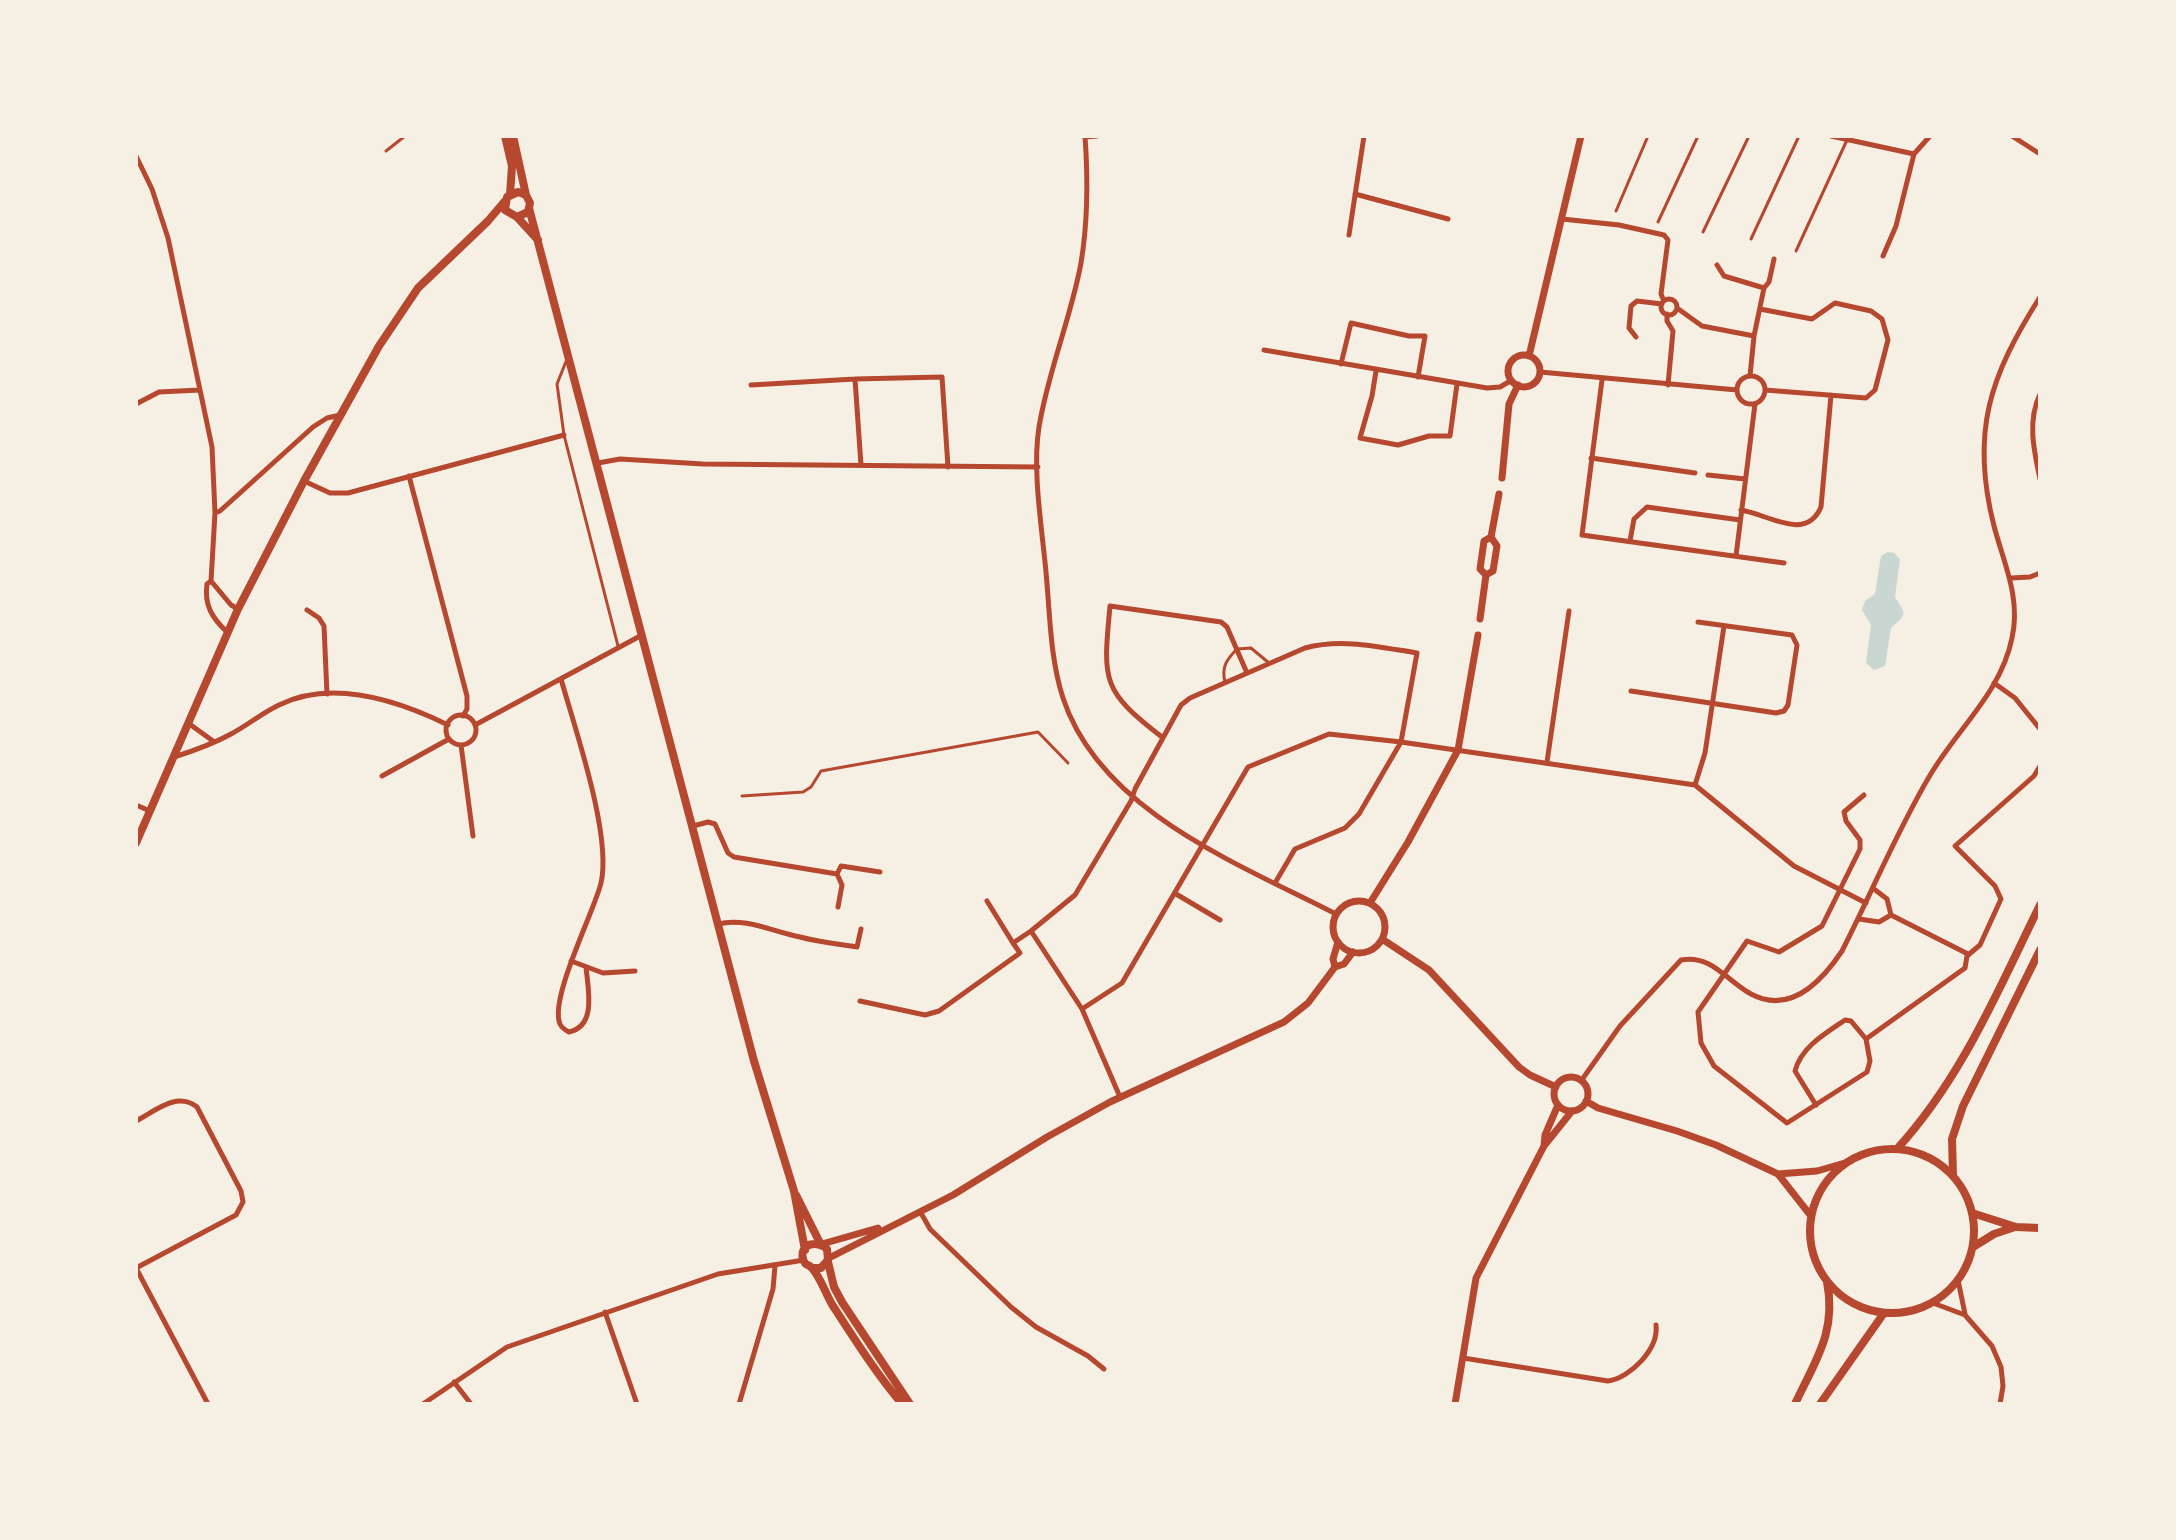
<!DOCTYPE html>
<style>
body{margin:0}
#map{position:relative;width:2176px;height:1540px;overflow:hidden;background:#f6efe4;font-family:"Fira Sans",sans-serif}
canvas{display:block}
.frame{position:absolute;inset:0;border:138px solid #f6efe4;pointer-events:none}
</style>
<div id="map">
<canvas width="2176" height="1540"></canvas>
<div class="frame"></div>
</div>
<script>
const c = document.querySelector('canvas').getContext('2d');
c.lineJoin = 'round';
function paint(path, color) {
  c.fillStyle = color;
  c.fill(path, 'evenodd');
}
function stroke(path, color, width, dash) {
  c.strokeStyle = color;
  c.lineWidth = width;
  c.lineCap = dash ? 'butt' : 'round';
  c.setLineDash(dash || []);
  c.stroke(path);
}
paint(new Path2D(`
 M 1888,552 L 1894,553 L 1900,559 L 1895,597 C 1905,614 1909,613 1891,628 L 1885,666 L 1874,670 L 1866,663 L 1871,625 L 1862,610 L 1865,601 L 1875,594 L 1881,556 Z`), '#c9d6d2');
stroke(new Path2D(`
 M 386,151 L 405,136
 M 1616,211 L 1648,136
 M 1658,222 L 1698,136
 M 1703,232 L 1749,136
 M 1751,239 L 1799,136
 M 1796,251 L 1847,140
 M 567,359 L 557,384 L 564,435 L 618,646
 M 1225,682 C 1221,667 1227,659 1237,649 L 1251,648 L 1269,663
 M 742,796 L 803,792 L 811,787 L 821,771 L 1038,732 L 1068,763`), '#b5482f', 3);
stroke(new Path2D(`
 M 1085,136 C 1088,178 1088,221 1081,263 C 1071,318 1048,371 1039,427 C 1032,470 1042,528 1046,572 C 1050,614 1050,658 1063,698 C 1100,811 1239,864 1336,914
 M 1831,136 L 1914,154
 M 2012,136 L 2040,154
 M 1085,137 L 1097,136
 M 136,156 L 152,189 L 168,238 L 212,447 L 215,513 L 211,581 L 207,584 C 204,605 212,618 227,632
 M 1355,194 L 1448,219
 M 1562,219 L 1619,225 L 1664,235 L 1668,240 L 1661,294 L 1664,301
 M 1349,235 L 1364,136
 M 1883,256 L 1896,226 L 1914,154 L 1930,136
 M 1717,265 L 1724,276 L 1764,288
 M1661 307a8 8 0 1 1 16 0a8 8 0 1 1-16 0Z
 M 1677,308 L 1702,326 L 1754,336
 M 1760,309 L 1812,319 L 1835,303 L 1871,311 L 1882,319 L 1888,340 L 1875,390 L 1866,398 L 1765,390
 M 1667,314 L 1667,321 L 1673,331 L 1668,385
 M 1636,337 L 1629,328 L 1631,306 L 1637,301 L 1662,304
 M 1264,350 L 1487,388 L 1500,387 L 1512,380
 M 1341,364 L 1351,323 L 1409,336 L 1425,336 L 1418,377
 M 1376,371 L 1372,396 L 1360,438 L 1398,445 L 1429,436 L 1450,436 L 1457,384
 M 1540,372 L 1737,390
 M 1750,376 L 1754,336 L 1764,288 L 1769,282 L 1774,259
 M1737 390a14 14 0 1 1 28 0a14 14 0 1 1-28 0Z
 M 1602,380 L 1582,535 L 1784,563
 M 751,385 L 855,379
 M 2040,394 C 2027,421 2034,451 2040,479
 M 136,404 L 159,392 L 200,390
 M 1591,458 L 1695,473
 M 598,463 L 620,459 L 703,464 L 1038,467
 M 861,465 L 855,379 L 942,377 L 948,467
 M 1708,475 L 1745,479
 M 409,476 L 467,696 L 467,709 L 463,716
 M 304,481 L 330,493 L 348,493 L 564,435
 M 1741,510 C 1770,515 1806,542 1821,507 L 1831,395
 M 215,513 L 220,511 L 313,427 L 327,418 L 340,415
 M 1630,541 L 1634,519 L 1647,507 L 1740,520
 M 1736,556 L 1755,404
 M 2011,578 L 2030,577 L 2040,573
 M 211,581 L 231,605 L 238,609
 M 307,610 L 319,618 L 324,626 L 327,694
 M 561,679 C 575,729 612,835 601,883 C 594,912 549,999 560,1024 C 562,1028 565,1030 569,1032 C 597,1026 588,989 586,967
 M 1994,683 L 2015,698 L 2040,729
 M 1631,691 L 1776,713 L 1784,711 L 1788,705 L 1797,645 L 1792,635 L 1698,622
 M446 730a15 15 0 1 1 30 0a15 15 0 1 1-30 0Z
 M 188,723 L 213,741
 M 475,725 L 642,635
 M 1162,737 C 1101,690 1103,681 1110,606 L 1221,622 L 1227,627 L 1247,673
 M 461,745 L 473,836
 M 174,757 C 193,751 213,744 231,734 C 248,725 262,713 279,705 C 332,679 399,701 448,725
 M 1547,762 L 1569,611
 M 382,776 L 449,739
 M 1695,785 L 1705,753 L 1724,626
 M 1864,795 L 1844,812 L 1846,821 L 1860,840 L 1860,849 L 1822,926 L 1779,952 L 1747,941 L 1698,1012 L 1701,1043 L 1714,1066 L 1787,1123 L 1867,1072 L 1870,1061 L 1866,1039 L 1965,968 L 1967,956 L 1980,945 L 2001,899 L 1995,886 L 1955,846 L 2034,776 L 2040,766
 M 136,805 L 150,811
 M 693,826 L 708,822 L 715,824 L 728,853 L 734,857 L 837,874 L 841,866 L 880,872
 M 837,874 L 842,885 L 838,907
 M 1874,889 L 1887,899 L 1891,915
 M 1176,894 L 1220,920
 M 987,901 L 1013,943 L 1031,931 L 1082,1009 L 1120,1097
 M 1891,915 L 1968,954
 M 1859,919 L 1879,922 L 1891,915
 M 718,924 C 746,917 773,932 800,937 C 818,942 838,944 857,947 L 861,929
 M 1031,931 L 1075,895 L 1131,801 L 1135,789 L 1181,705 L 1190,698 L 1305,648 C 1342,638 1379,647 1417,653 L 1401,742 L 1359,814 L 1345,828 L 1295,849 L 1275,883
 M 571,961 L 603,973 L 635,971
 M 860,1001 L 925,1015 L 939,1011 L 1020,953 L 1013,943
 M 1082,1009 L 1122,983 L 1248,767 L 1329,734 L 1401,742 L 1695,785 L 1794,866 L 1866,903
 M 1581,1081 L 1620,1026 L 1681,960 C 1711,954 1727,981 1751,994 C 1790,1015 1822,981 1842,951 C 1871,894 1897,831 1929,777 C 1956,730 2001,693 2012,638 C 2021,598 2004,564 1994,526 C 1970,432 1990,376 2040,297
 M 1816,1105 L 1795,1071 C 1801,1047 1826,1033 1845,1020 L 1851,1021 L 1866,1039
 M 136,1121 C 155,1111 177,1091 197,1107 L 241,1191 L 243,1202 L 236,1215 L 136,1268
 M 921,1213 L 930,1229 L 1011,1307 L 1036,1327 L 1088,1356 L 1104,1369
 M 136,1268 L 208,1404
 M 1958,1280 L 1965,1314
 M 1933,1303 L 1965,1315 L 1992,1346 L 2001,1367 L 2003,1386 L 2000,1404
 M 605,1312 L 637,1404
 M 1463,1358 L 1608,1381 C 1630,1378 1659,1349 1656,1325
 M 454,1382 L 471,1404
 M 423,1404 L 507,1347 L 718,1274 L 804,1260
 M 739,1404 L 773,1289 L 775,1266`), '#b5482f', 5);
stroke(new Path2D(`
 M1508 371a16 16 0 1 1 32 0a16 16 0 1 1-32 0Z
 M 1529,356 L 1581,136
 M 1502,478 L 1509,404 L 1518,385
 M 1486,575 L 1480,569 L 1484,541 L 1491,537
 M 1480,619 L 1486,575 L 1493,571 L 1497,546 L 1491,537 L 1499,494
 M1333 927a26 26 0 1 1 52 0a26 26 0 1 1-52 0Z
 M 1370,903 L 1408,842 L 1458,750 L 1478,635
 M 1382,939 L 1429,970 L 1519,1067 L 1530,1075 L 1556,1087
 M 1335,967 L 1333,959 L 1338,942
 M1554 1094a17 17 0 1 1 34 0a17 17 0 1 1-34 0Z
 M 1586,1101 L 1598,1108 L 1677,1131 L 1716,1145 L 1778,1174 L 1811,1216
 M 1544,1146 L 1545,1135 L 1558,1105
 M 1778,1174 L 1817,1171 L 1845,1163
 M 822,1244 L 878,1228
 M 829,1258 L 953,1195 L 1047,1137 L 1110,1102 L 1284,1022 L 1308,1003 L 1335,967 L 1344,964 L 1353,952
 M 1455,1404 L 1476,1278 L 1544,1146 L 1572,1111`), '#b5482f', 7);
stroke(new Path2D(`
 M 505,136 L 512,166 L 510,194
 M 513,136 L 526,195
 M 529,208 L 754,1061 L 794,1191 L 805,1250
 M 517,217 L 528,212 L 530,203 L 526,195 L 518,192 L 507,197 L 505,210 L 517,217 L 538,240
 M 136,843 L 238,609 L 304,481 L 379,346 L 418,288 L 488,221 L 505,201
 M1810 1231a82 82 0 1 1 164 0a82 82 0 1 1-164 0Z
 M 1897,1149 C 1962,1078 1998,990 2040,905
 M 1953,1175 L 1952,1139 L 1963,1106 L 2040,950
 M 796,1195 L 820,1243
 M 1972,1213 L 2016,1227 L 2040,1228
 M 1973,1247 L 1994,1234 L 2015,1227
 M 828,1262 L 834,1287 L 842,1302 L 910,1404
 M 812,1268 L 821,1268 L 828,1260 L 827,1249 C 818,1240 799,1243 803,1259 C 806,1268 807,1262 812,1268 C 821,1278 826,1295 833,1306 C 855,1340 876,1373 902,1404
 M 1795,1404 C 1815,1361 1837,1332 1827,1282
 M 1820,1404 L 1884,1313`), '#b5482f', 8);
</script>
